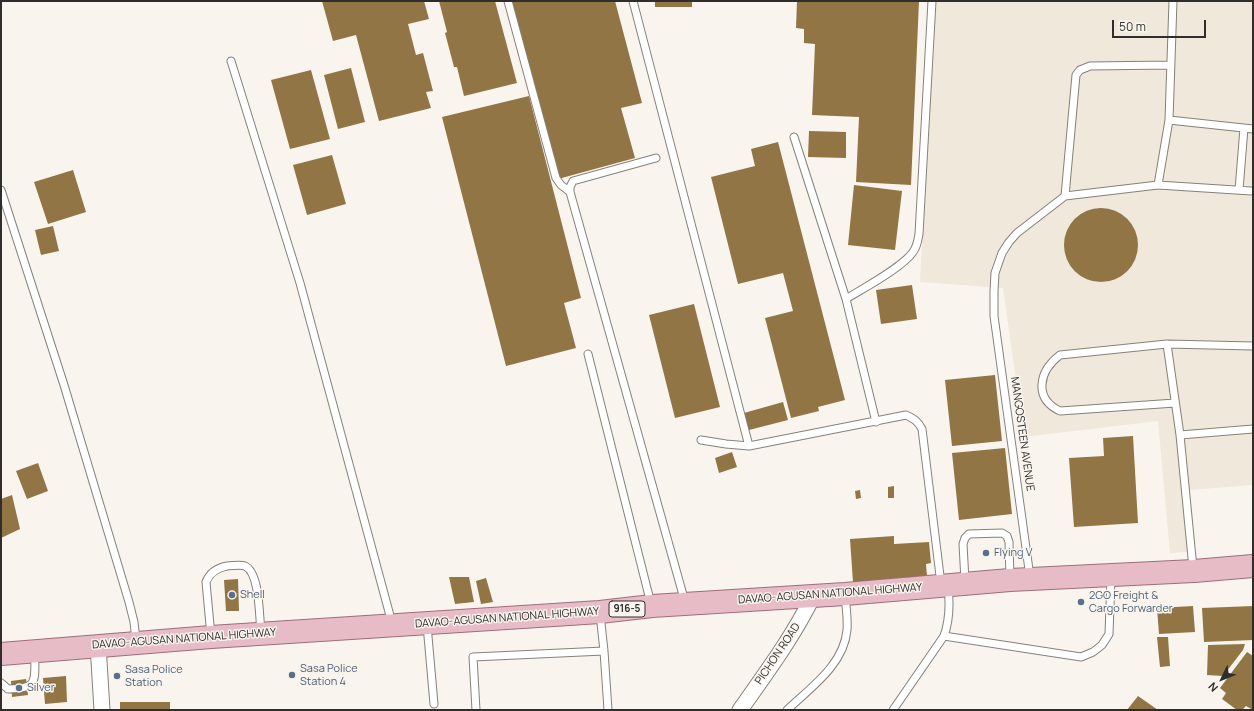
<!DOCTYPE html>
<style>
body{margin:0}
#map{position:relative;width:1254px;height:711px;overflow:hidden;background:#f9f5ee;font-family:Manrope,sans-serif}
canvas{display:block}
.frame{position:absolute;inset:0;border:2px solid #302e2c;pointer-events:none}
.north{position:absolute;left:1202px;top:659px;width:40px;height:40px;-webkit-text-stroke:3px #f9f5ee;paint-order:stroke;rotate:227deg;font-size:11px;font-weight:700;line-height:16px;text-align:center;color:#302e2c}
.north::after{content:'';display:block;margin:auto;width:14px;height:18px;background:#302e2c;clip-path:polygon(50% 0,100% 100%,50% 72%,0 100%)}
.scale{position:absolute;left:1112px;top:20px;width:94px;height:18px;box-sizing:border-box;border:2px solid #302e2c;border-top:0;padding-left:5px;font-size:12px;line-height:14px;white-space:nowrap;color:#302e2c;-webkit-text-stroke:3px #f9f5ee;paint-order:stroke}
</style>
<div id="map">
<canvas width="1254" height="711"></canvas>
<div class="frame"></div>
<div class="north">N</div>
<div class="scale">50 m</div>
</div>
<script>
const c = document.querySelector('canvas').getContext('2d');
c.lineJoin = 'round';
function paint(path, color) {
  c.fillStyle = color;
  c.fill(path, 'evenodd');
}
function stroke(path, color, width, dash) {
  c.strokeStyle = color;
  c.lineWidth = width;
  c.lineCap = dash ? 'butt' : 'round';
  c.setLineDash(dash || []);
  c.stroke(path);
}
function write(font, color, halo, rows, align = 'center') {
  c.font = font + ' Manrope,sans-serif';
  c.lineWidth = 3;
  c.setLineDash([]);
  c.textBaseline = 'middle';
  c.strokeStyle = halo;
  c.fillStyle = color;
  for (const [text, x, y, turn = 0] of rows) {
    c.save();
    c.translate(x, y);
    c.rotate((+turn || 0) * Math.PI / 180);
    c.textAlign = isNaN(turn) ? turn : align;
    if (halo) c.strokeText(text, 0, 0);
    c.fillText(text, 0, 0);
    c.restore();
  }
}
paint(new Path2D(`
 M 934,1 L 1253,1 L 1253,485 L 1189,490 L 1194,551 L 1170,553 L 1158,421 L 1024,437 L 1003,288 L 920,282 Z`), '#f0e8da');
paint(new Path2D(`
 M 322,1 L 424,1 L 429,19 L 408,24 L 416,55 L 423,53 L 433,91 L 426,92 L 431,108 L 379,121 L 356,35 L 333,41 Z
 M 439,1 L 495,1 L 517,83 L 464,96 L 457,67 L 454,67 L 445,33 L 447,32 Z
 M 510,1 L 615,1 L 642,103 L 621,108 L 635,158 L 558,179 Z
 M 655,1 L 692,1 L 692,7 L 655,7 Z
 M 797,1 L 919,1 L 911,185 L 856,182 L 859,117 L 812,115 L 815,44 L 804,43 L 804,29 L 796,28 Z
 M 351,68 L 365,122 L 338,129 L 324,75 Z
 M 311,70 L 330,139 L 290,149 L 271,80 Z
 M 529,96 L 581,298 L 564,303 L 576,348 L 506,366 L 442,117 Z
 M 809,131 L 846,132 L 846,158 L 808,157 Z
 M 778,142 L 845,400 L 818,407 L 819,411 L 791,418 L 765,318 L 793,311 L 783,273 L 738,284 L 711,177 L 755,166 L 751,149 Z
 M 332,155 L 346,204 L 307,215 L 293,165 Z
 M 73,170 L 86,212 L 48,224 L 34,182 Z
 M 854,185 L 902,191 L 895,250 L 848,245 Z
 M1064 245a37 37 0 1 1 74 0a37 37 0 1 1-74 0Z
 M 53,226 L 59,251 L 41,255 L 35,230 Z
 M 912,285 L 917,319 L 881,324 L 876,290 Z
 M 694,304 L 720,407 L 675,418 L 649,315 Z
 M 995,375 L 1002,441 L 952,446 L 945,380 Z
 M 783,402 L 788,420 L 749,430 L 744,413 Z
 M 1133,436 L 1138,523 L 1074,527 L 1069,458 L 1104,456 L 1103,438 Z
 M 1005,448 L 1012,514 L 959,520 L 952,453 Z
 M 732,452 L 737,467 L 719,473 L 715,458 Z
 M 38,463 L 48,491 L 27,499 L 16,471 Z
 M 894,486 L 894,498 L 888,498 L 888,487 Z
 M 860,490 L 861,498 L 856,499 L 855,491 Z
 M 12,495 L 20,529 L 1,538 L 1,499 Z
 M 894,536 L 894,544 L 929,542 L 931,563 L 926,564 L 927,576 L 853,582 L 850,539 Z
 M 449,577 L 469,577 L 474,602 L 455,604 Z
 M 486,578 L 493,602 L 481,604 L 476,581 Z
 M 238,579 L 239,611 L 226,611 L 224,580 Z
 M 1193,606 L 1195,632 L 1159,634 L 1157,608 Z
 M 1253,606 L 1253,640 L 1204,642 L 1202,608 Z
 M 1157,637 L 1168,637 L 1170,666 L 1160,667 Z
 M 1245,644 L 1243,650 L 1223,676 L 1207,675 L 1208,645 Z
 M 1247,652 L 1253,656 L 1253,710 L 1246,706 L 1242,710 L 1237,710 L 1222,699 L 1226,693 L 1220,688 Z
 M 66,676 L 67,702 L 45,704 L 43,678 Z
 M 26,679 L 28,695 L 12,697 L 11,681 Z
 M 1138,696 L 1158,710 L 1127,710 Z
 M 120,702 L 170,702 L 170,710 L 120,710 Z`), '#917544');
const service = new Path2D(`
 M 508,1 L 556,178 L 561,185 L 570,192
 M 633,1 L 749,446 L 906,415 C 914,419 918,421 922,429 L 941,584
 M 231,61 L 300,283 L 392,623
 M 1169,120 L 1253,129
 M 794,137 L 846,299
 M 656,158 L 573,181 L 570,187 L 570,192 L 685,602
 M 1158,185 L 1169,120 L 1173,1
 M 1,190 L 64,385 L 129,602 L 134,622 L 136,640
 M 1239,190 L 1244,128
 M 1065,196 L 1076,75 L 1080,70 L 1090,66 L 1170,65
 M 1167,344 L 1180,435 L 1193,568
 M 588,354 L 651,604
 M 1175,403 L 1060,411 C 1033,398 1039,371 1060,355 L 1167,344 L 1253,346
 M 876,422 L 846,299 C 862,289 903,267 913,252 C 917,247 918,240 919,234 L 932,1
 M 1180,435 L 1253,429
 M 701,440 L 726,444 L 749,446
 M 1030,577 L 994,316 L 994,291 L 995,273 L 1002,253 L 1009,242 L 1017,233 L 1065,196 L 1158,185 L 1251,191
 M 965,581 L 963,544 L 965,538 L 969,534 L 1002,533 L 1007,536 L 1009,542 L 1010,578
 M 600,614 L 604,651
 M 427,625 L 434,704
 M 211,636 L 206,582 C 210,572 217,568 227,566 C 233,566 240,564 245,566 C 260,573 259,616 261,631
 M 944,636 L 1081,657 L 1093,652 L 1102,645 L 1109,634 L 1111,578
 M 1,683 L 8,689 C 40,689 34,680 35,653
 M 476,710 L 473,657 L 604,651 L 608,710
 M 787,710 C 810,688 844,665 847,630 C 848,619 846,607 845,596
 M 893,710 L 944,636 C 950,619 950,604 948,587`);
const minor = new Path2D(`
 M 98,645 L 102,710
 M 740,710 C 766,673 793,637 813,596`);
const primary = new Path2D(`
 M 1,654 L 211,637 L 600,612 L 652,606 L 845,594 L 1010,580 L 1194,571 L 1253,566`);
stroke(service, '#85817b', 9);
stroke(minor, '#85817b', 17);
stroke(primary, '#9e6d78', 24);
stroke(service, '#fff', 7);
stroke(minor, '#fff', 15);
stroke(primary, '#e8bcc7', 22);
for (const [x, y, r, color] of [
 [986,553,4,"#5c6f8a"],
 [232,595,4,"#5c6f8a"],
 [1081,602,4,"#5c6f8a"],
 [292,675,4,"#5c6f8a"],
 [117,676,4,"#5c6f8a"],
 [19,688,4,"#5c6f8a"]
]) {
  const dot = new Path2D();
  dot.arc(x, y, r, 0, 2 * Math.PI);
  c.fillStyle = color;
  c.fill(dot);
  stroke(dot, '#f9f5ee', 1.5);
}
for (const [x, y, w] of [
 [627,609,36]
]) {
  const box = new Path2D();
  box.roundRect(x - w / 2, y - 8, w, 16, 3);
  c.fillStyle = '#f9f5ee';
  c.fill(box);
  stroke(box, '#302e2c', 1);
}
write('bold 10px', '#302e2c', null, [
 ["916-5",627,609]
]);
write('11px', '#302e2c', '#f9f5ee', [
 ["MANGOSTEEN AVENUE",1022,434,82],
 ["DAVAO-AGUSAN NATIONAL HIGHWAY",830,594,-4],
 ["DAVAO-AGUSAN NATIONAL HIGHWAY",507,618,-4],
 ["DAVAO-AGUSAN NATIONAL HIGHWAY",184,639,-4],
 ["PICHON ROAD",778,654,-56]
]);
write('11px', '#4e5e75', '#f9f5ee', [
 ["Flying V",994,553],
 ["Shell",240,595],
 ["2GO Freight &",1089,596],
 ["Cargo Forwarder",1089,609],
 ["Sasa Police",300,669],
 ["Station 4",300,682],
 ["Sasa Police",125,670],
 ["Station",125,683],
 ["Silver",27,688]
], 'left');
</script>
